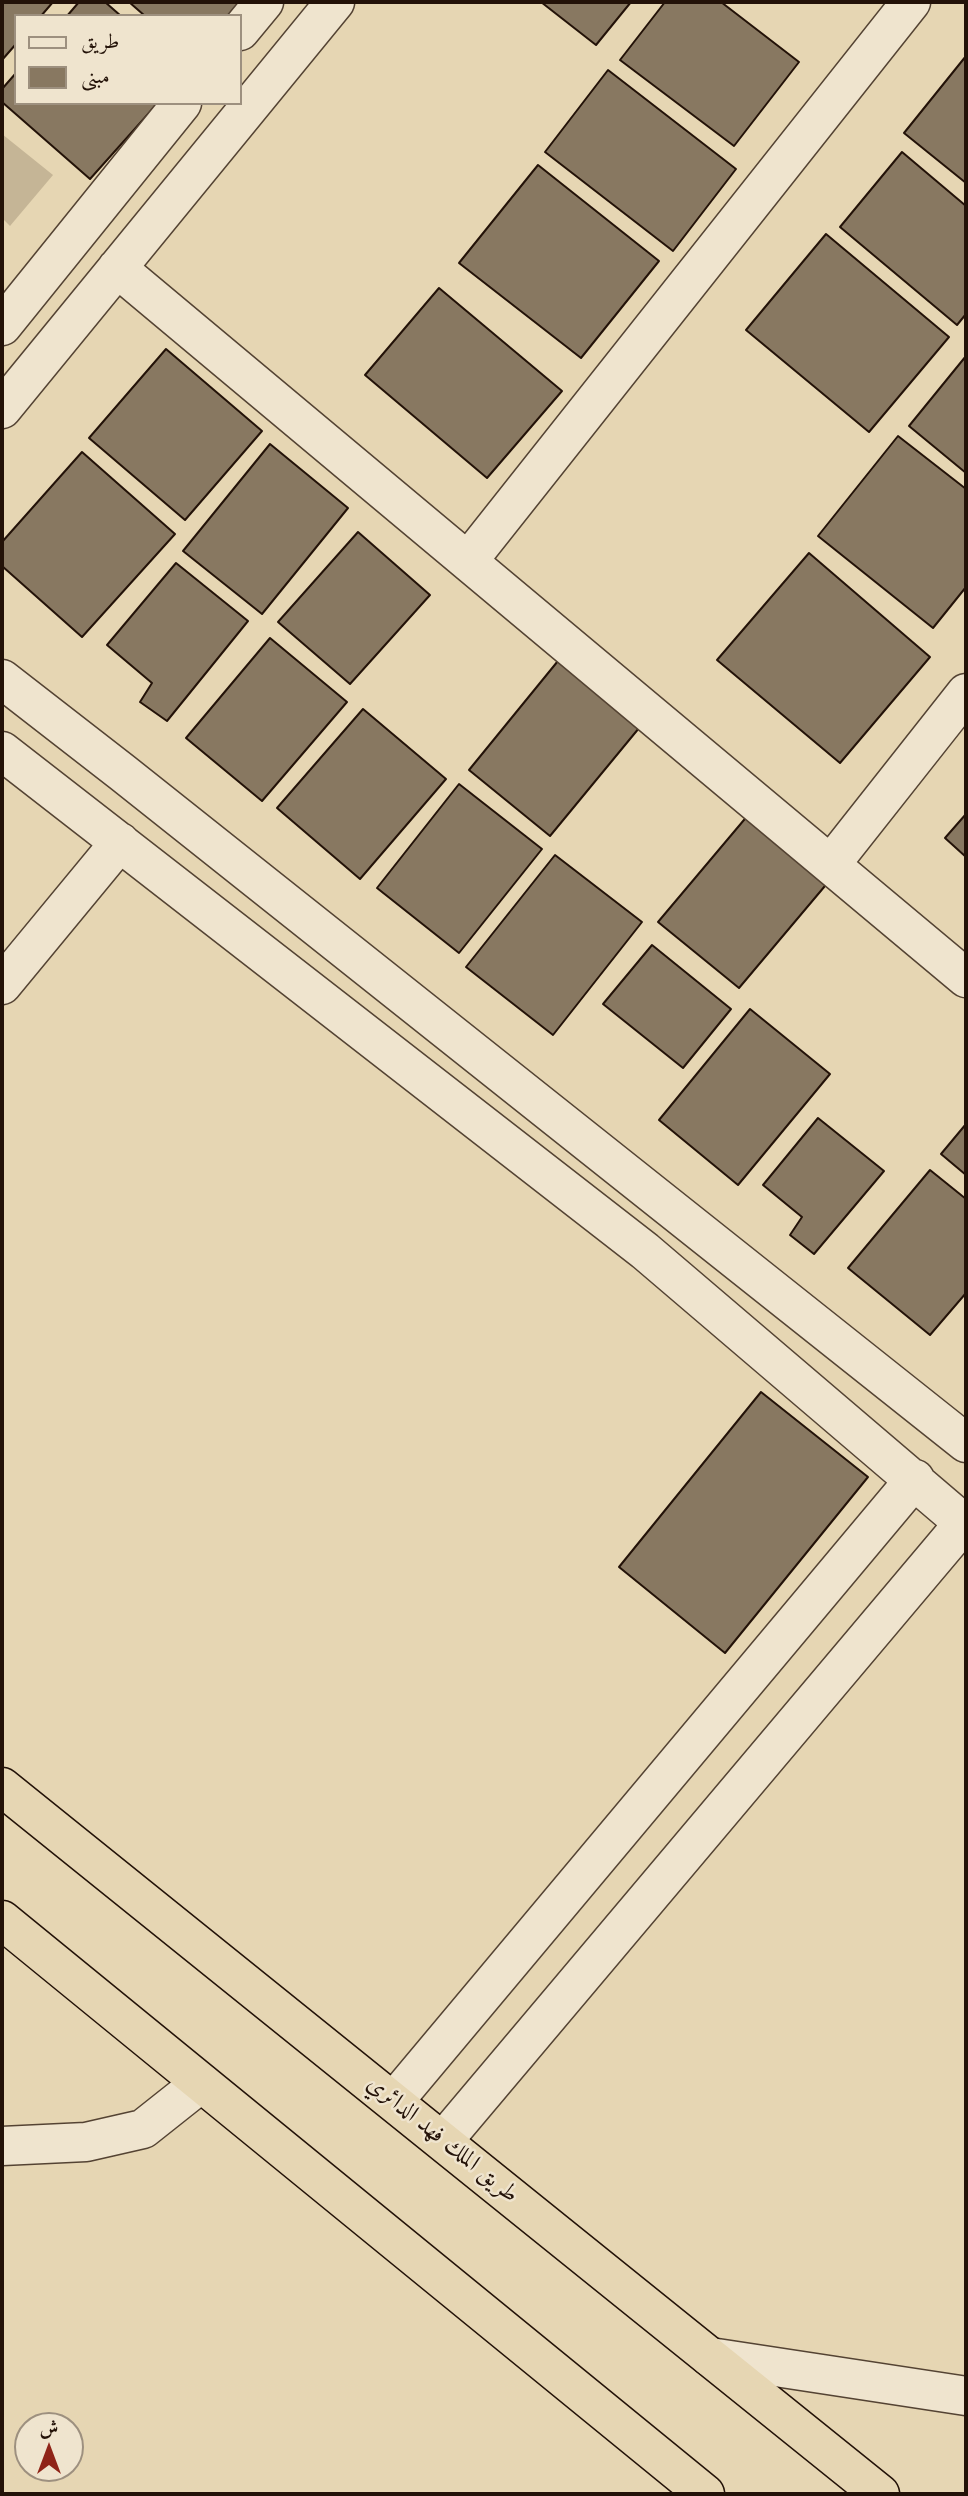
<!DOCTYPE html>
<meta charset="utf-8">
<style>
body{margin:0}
#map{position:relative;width:968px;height:2496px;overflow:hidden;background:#e6d6b3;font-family:Cardo,Amiri,serif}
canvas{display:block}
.frame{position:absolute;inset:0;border:4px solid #231208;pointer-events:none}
.legend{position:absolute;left:14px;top:14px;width:228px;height:91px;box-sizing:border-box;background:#efe4ce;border:2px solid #9d907f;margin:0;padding:9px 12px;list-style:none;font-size:21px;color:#231208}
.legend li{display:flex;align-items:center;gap:14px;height:35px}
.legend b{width:35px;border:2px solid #9d907f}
.north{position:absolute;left:14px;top:2412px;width:70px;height:70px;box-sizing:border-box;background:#efe4ce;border:2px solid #9d907f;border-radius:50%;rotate:0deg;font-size:19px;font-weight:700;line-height:28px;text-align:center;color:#231208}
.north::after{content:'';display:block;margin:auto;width:24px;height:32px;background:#8f2418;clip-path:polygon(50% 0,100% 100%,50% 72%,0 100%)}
</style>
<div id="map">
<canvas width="968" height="2496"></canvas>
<div class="frame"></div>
<ul class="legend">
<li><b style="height:9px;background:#efe4ce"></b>طريق</li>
<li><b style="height:19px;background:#887861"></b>مبنى</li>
</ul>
<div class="north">ش</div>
</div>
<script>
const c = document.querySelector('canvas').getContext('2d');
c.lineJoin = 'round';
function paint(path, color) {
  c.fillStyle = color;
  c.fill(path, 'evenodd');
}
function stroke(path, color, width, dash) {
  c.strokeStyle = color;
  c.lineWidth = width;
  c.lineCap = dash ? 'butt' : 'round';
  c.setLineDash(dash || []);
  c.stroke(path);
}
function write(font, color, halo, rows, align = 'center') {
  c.font = font + ' Cardo,Amiri,serif';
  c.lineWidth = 5;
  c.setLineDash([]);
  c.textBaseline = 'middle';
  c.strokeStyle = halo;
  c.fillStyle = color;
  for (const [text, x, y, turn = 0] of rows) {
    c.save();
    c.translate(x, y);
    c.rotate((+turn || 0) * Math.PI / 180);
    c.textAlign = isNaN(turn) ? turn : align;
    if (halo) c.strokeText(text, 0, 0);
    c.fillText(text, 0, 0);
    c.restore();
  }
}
paint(new Path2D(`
 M 2,134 L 53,175 L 10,226 L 2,218 Z`), '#c5b596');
const building = new Path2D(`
 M 2,2 L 53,2 L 41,16 L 16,16 L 16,44 L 2,60 Z
 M 79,2 L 105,2 L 121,16 L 67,16 Z
 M 129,2 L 251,2 L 238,16 L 145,16 Z
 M 541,2 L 631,2 L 596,45 Z
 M 665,2 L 721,2 L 799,62 L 734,146 L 620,60 Z
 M 966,56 L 966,183 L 904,133 Z
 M 608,70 L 736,169 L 673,251 L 545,152 Z
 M 16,73 L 16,103 L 158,103 L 90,179 L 2,102 L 2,89 Z
 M 902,152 L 966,206 L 966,314 L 957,325 L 840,227 Z
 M 538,165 L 659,261 L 581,358 L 459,263 Z
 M 826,234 L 949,337 L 869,432 L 746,330 Z
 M 439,288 L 562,391 L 487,478 L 365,375 Z
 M 166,349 L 262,431 L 185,520 L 89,438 Z
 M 966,356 L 966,473 L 909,426 Z
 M 898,436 L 966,489 L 966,587 L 933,628 L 818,536 Z
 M 270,444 L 348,508 L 262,614 L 183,551 Z
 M 82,452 L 175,534 L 82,637 L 2,566 L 2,542 Z
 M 358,532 L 430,595 L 350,684 L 278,622 Z
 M 809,553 L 930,657 L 840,763 L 717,660 Z
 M 176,563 L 248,621 L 167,721 L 140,702 L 152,683 L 107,645 Z
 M 270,638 L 347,702 L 262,801 L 186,738 Z
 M 562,656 L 644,722 L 550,836 L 469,770 Z
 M 363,709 L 446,779 L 360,879 L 277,808 Z
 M 459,784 L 542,849 L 459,953 L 377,888 Z
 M 749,814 L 830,880 L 739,988 L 658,922 Z
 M 966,814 L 966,857 L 945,838 Z
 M 555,855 L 642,922 L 553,1035 L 466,967 Z
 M 652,945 L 731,1009 L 683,1068 L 603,1004 Z
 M 750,1009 L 830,1074 L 738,1185 L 659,1120 Z
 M 818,1118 L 884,1171 L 814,1254 L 790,1235 L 802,1217 L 763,1185 Z
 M 966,1124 L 966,1175 L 941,1154 Z
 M 930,1170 L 966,1199 L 966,1293 L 930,1335 L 848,1268 Z
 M 761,1392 L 868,1477 L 725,1653 L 619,1567 Z`);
paint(building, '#887861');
stroke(building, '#231208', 2);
const minor = new Path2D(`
 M 240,31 L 264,2
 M 117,268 L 966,978
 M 2,326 L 182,103
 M 2,409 L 335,2
 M 468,561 L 911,2
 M 2,679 L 123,773 L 966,1443
 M 2,751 L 645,1251 L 966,1525
 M 831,864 L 966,693
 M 2,985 L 120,842
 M 394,2101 L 915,1479
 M 443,2141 L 964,1523
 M 2,2146 L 86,2142 L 143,2129 L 201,2083
 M 710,2357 L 966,2396`);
const highway = new Path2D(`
 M 2,1787 L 880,2494
 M 2,1920 L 705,2494`);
stroke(minor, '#544333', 41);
stroke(highway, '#231208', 41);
stroke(minor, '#efe4ce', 38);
stroke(highway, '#e6d6b3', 38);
write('24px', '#231208', '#efe4ce', [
 ["طريق الملك فهد الدائري",442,2140,39]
]);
</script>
